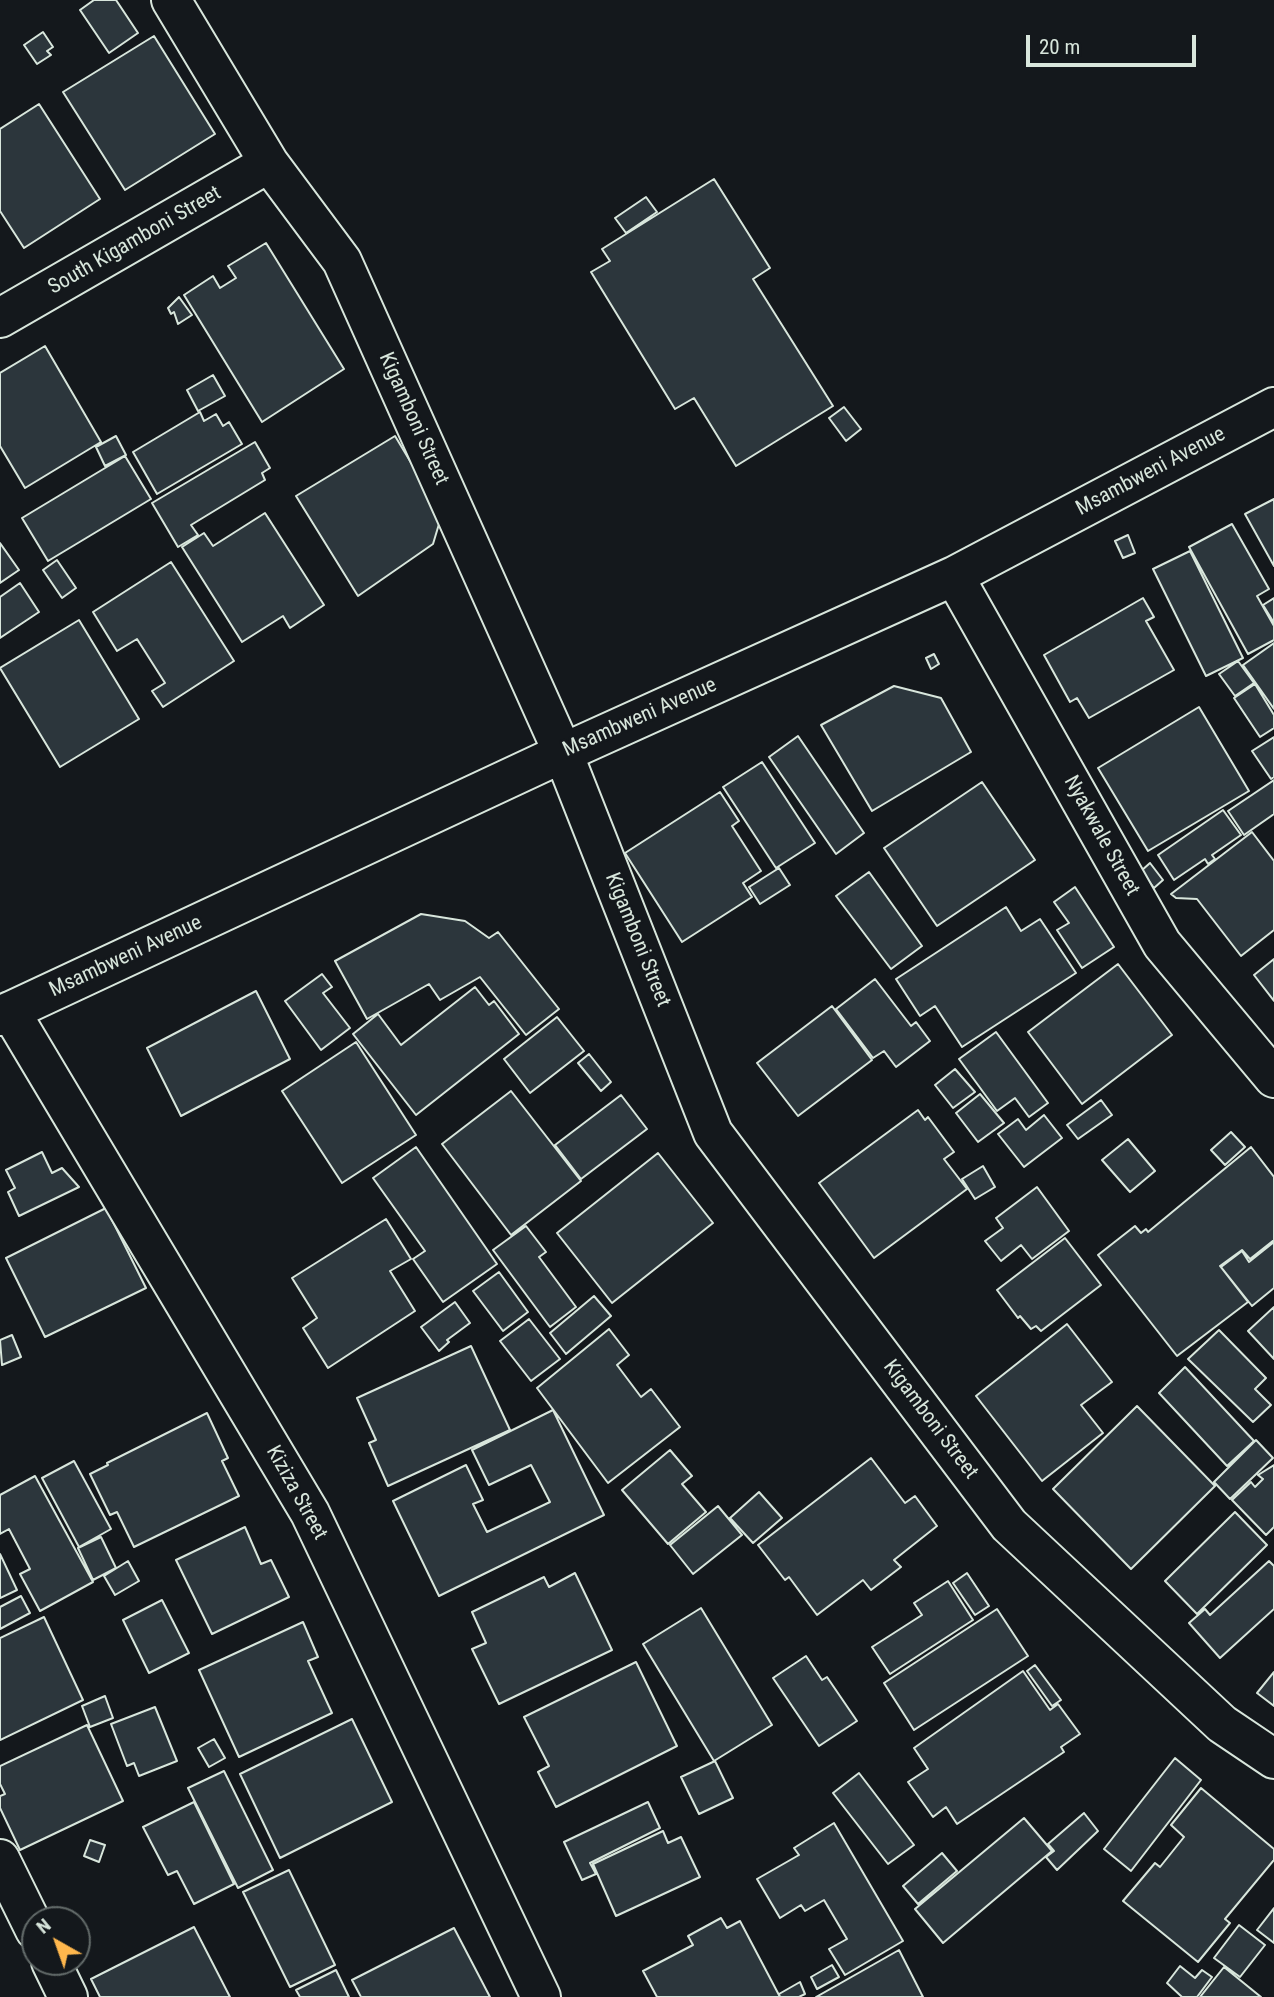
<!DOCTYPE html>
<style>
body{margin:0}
#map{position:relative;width:1274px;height:1997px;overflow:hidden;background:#14181c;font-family:"Roboto Condensed",sans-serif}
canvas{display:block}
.north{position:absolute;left:21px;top:1906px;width:70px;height:70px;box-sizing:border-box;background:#14181c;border:2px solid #626a69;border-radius:50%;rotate:320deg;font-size:19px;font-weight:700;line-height:28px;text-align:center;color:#d8e6dc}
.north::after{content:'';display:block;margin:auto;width:24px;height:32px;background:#ffb74d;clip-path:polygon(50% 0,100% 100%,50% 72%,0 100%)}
.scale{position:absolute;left:1026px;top:35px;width:170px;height:32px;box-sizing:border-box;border:4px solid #d8e6dc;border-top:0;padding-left:9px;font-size:21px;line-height:24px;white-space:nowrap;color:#d8e6dc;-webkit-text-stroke:5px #14181c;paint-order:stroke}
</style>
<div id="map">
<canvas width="1274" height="1997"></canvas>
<div class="north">N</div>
<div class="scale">20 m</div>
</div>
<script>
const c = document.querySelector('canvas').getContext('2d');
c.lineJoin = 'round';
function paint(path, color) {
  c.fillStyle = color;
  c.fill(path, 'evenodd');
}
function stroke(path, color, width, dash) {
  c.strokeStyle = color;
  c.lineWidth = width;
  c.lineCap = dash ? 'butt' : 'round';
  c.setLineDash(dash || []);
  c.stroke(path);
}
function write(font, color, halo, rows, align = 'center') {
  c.font = font + ' "Roboto Condensed",sans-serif';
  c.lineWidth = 5;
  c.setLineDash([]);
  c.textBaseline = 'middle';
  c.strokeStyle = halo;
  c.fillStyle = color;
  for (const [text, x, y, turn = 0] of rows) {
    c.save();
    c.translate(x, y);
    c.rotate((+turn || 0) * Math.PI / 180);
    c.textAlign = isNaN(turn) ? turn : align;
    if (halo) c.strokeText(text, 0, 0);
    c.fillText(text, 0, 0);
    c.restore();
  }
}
const building = new Path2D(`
 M 94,0 L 116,0 L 138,33 L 109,53 L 80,10 Z
 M 43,32 L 53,47 L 47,51 L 51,55 L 37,64 L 24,45 Z
 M 154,36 L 215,134 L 125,190 L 63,92 Z
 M 39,104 L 100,199 L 24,248 L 0,211 L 0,129 Z
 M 714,179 L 770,268 L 753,279 L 833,406 L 736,466 L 694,398 L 675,409 L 591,272 L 610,261 L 602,249 Z
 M 646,197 L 657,212 L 626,233 L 615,218 Z
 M 266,243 L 344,369 L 262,422 L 184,295 L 213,276 L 220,288 L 236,278 L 228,266 Z
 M 179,297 L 192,315 L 178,324 L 174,312 L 171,314 L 168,308 Z
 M 45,346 L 101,442 L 25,488 L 0,446 L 0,373 Z
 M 213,375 L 225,396 L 198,411 L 187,390 Z
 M 844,407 L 861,429 L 846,441 L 829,418 Z
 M 200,412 L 204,421 L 216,414 L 223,426 L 229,422 L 242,444 L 157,494 L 133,452 Z
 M 116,436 L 126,455 L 105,466 L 96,447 Z
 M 395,436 L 442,514 L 433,544 L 358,596 L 296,496 Z
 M 255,442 L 270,468 L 262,473 L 265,480 L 191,525 L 198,535 L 178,547 L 152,503 Z
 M 125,456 L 151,499 L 48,561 L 22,518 Z
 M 1274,499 L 1274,566 L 1245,514 Z
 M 265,513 L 324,605 L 290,628 L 283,616 L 242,642 L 182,547 L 204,533 L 213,546 Z
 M 1232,524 L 1269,589 L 1257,596 L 1274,626 L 1274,640 L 1248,654 L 1189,547 Z
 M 1128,535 L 1135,553 L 1123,558 L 1115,541 Z
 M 0,543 L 19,570 L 0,583 Z
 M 1190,551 L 1243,658 L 1206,676 L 1153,569 Z
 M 57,560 L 76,588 L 62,598 L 43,570 Z
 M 171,562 L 234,661 L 163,707 L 152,691 L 165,683 L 137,639 L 117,651 L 93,612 Z
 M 20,583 L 39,612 L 0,638 L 0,597 Z
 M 1143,598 L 1154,617 L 1146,621 L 1174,670 L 1089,718 L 1077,698 L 1070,702 L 1044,655 Z
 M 1274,598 L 1274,623 L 1263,605 Z
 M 79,620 L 139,719 L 60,767 L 0,668 Z
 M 1274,643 L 1274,709 L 1243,665 Z
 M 934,654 L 939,664 L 931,669 L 926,658 Z
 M 1238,661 L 1254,683 L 1235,696 L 1219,674 Z
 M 1255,684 L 1274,715 L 1274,728 L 1260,737 L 1234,698 Z
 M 894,686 L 941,698 L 971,752 L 872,811 L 821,725 Z
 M 1199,707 L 1249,791 L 1148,851 L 1098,768 Z
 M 798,736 L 864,833 L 836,854 L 769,757 Z
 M 1274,737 L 1274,777 L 1271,779 L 1252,751 Z
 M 762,762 L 815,843 L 776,868 L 723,787 Z
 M 1274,780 L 1274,814 L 1244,835 L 1228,811 Z
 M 982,782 L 1035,860 L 937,926 L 884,848 Z
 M 720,792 L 739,821 L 732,826 L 761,871 L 743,883 L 752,897 L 682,942 L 625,853 Z
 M 1223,810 L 1241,835 L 1212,855 L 1215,859 L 1208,864 L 1205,859 L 1174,880 L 1158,855 Z
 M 1252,832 L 1274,861 L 1274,930 L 1241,956 L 1197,899 L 1176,898 L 1171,894 Z
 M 1150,863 L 1163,880 L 1154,888 L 1141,871 Z
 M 779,868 L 790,885 L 760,904 L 749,887 Z
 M 869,872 L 922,946 L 891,969 L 836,896 Z
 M 1075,887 L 1114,947 L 1082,968 L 1057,930 L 1069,923 L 1054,902 Z
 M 1006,907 L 1021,931 L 1040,919 L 1076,973 L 962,1047 L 935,1006 L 920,1016 L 896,979 Z
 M 421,914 L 465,921 L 489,938 L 498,932 L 559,1009 L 526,1035 L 480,977 L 440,1000 L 429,984 L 367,1019 L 335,961 Z
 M 1274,959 L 1274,1001 L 1254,975 Z
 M 1118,964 L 1172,1035 L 1082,1104 L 1028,1032 Z
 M 322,974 L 332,987 L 323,993 L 350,1028 L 321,1050 L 285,1001 Z
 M 875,979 L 911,1026 L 916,1022 L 930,1041 L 896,1067 L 884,1051 L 873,1058 L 836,1009 Z
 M 475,987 L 489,1005 L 494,1001 L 519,1034 L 416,1115 L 353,1034 L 378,1014 L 401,1045 Z
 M 256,991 L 290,1059 L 181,1116 L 147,1048 Z
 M 832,1006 L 872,1060 L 798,1116 L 757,1063 Z
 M 557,1017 L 584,1051 L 530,1093 L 504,1059 Z
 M 996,1032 L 1048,1103 L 1029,1117 L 1015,1098 L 997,1111 L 959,1059 Z
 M 356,1042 L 416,1135 L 342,1183 L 282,1091 Z
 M 589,1054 L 611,1082 L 601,1091 L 578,1063 Z
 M 955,1069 L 975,1092 L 953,1108 L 935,1085 Z
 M 511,1091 L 581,1181 L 511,1235 L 442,1144 Z
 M 980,1094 L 1004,1123 L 978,1142 L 956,1113 Z
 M 621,1095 L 647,1129 L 581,1179 L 555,1145 Z
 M 1101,1100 L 1112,1115 L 1078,1139 L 1067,1125 Z
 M 918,1110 L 925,1120 L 928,1117 L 954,1152 L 944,1159 L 967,1189 L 874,1258 L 819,1183 Z
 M 1044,1115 L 1062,1138 L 1024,1167 L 998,1134 L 1018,1119 L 1026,1130 Z
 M 1231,1132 L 1245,1147 L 1225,1165 L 1211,1150 Z
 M 1128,1139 L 1155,1171 L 1130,1192 L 1102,1160 Z
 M 416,1147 L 497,1264 L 443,1302 L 413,1259 L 425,1251 L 373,1178 Z
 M 1251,1147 L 1274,1177 L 1274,1240 L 1250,1259 L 1242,1250 L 1220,1266 L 1248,1302 L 1177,1356 L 1098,1255 L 1135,1226 L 1141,1233 L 1146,1229 L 1148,1232 Z
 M 42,1152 L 52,1173 L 62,1168 L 79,1187 L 19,1216 L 8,1192 L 15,1188 L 6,1170 Z
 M 658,1153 L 713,1223 L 612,1303 L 557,1233 Z
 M 983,1166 L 995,1187 L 975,1199 L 962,1179 Z
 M 1037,1187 L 1069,1231 L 1032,1259 L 1021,1245 L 1001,1261 L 985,1241 L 1003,1228 L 996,1218 Z
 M 106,1208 L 146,1288 L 45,1337 L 6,1258 Z
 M 386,1219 L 411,1259 L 390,1271 L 415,1311 L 328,1368 L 303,1328 L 317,1318 L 292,1278 Z
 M 526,1226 L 546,1252 L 539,1257 L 576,1307 L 550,1327 L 493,1250 Z
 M 1065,1238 L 1101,1285 L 1041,1331 L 1036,1326 L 1031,1329 L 1020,1316 L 1018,1318 L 997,1290 Z
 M 1274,1242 L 1274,1288 L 1252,1306 L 1221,1267 L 1242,1251 L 1249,1262 Z
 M 499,1272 L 528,1312 L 503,1331 L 473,1291 Z
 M 594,1296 L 611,1316 L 566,1354 L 550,1333 Z
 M 455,1302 L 470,1323 L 447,1340 L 449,1342 L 439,1351 L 421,1327 Z
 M 1274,1307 L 1274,1359 L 1248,1331 Z
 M 529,1319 L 560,1359 L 531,1381 L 500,1341 Z
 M 1067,1324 L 1112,1382 L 1081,1405 L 1103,1433 L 1042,1481 L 976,1396 Z
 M 609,1329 L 629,1355 L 617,1365 L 641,1397 L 651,1389 L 680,1427 L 608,1483 L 537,1388 Z
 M 1219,1330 L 1266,1378 L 1255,1389 L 1271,1405 L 1253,1422 L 1188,1359 Z
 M 12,1335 L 21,1357 L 2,1365 L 0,1340 Z
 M 471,1346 L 510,1430 L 388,1486 L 369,1443 L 376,1440 L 357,1398 Z
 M 1185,1367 L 1254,1441 L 1227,1466 L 1159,1393 Z
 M 1137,1406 L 1215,1486 L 1131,1569 L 1053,1489 Z
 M 553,1410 L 604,1515 L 439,1596 L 393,1501 L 466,1465 L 483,1500 L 473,1504 L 487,1532 L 550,1502 L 531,1465 L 489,1485 L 472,1450 Z
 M 207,1413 L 228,1458 L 222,1461 L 239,1496 L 134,1547 L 117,1512 L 110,1515 L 90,1474 L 108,1465 L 107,1463 Z
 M 1256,1440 L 1273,1458 L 1230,1499 L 1214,1482 Z
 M 670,1450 L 692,1476 L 682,1484 L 706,1512 L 668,1544 L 622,1490 Z
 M 871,1458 L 905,1503 L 915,1496 L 937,1526 L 894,1560 L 901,1567 L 871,1590 L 863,1580 L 817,1615 L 789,1577 L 785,1580 L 758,1545 Z
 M 74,1461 L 111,1529 L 79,1547 L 42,1478 Z
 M 1274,1465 L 1274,1527 L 1266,1535 L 1232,1500 L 1251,1482 L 1255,1487 L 1263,1479 L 1258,1475 Z
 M 35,1476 L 93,1582 L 40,1611 L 20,1574 L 30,1569 L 9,1529 L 0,1534 L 0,1495 Z
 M 759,1492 L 782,1518 L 753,1543 L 730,1518 Z
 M 718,1506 L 742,1535 L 693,1574 L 670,1545 Z
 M 1235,1512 L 1267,1545 L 1197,1614 L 1165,1581 Z
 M 245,1527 L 261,1564 L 271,1560 L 289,1597 L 212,1634 L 176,1560 Z
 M 101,1537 L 116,1568 L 93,1580 L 78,1548 Z
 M 0,1554 L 17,1590 L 0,1598 Z
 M 128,1561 L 139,1581 L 115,1595 L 104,1576 Z
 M 1269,1561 L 1274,1566 L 1274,1609 L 1220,1658 L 1189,1623 L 1205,1609 L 1210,1615 Z
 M 575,1573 L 612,1650 L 499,1704 L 472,1649 L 486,1643 L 472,1612 L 544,1577 L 549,1587 Z
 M 967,1573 L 989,1606 L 975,1615 L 953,1583 Z
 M 948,1581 L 973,1620 L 890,1674 L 872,1647 L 922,1615 L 914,1603 Z
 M 21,1596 L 30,1613 L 0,1629 L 0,1607 Z
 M 162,1600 L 189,1653 L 149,1673 L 123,1620 Z
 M 701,1608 L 772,1725 L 714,1761 L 643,1644 Z
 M 997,1609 L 1028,1656 L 914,1730 L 884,1683 Z
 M 44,1617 L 83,1700 L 0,1740 L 0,1638 Z
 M 303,1622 L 318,1657 L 308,1661 L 332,1713 L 239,1757 L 199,1670 Z
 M 806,1656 L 822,1680 L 827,1677 L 857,1721 L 819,1746 L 773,1678 Z
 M 636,1662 L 677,1746 L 556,1807 L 538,1772 L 549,1766 L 524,1717 Z
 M 1035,1665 L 1061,1700 L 1052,1706 L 1027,1671 Z
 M 1023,1671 L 1050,1710 L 1058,1704 L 1080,1734 L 1061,1747 L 1064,1752 L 957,1824 L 946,1807 L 933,1817 L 908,1782 L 928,1769 L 914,1748 Z
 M 1274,1672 L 1274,1706 L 1257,1693 Z
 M 105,1696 L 113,1718 L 90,1727 L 82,1706 Z
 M 155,1707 L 177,1761 L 139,1776 L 134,1763 L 127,1766 L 111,1724 Z
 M 352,1719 L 392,1802 L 280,1858 L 240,1774 Z
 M 87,1725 L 123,1801 L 20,1850 L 0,1808 L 0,1796 L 5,1794 L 0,1784 L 0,1766 Z
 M 214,1739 L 225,1758 L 209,1767 L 198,1748 Z
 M 1175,1758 L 1201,1780 L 1131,1871 L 1104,1849 Z
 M 715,1761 L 733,1798 L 699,1814 L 681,1777 Z
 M 224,1771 L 273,1870 L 238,1888 L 188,1788 Z
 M 859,1773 L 914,1845 L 888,1864 L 833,1793 Z
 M 1201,1788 L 1274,1849 L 1274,1860 L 1225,1919 L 1230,1923 L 1198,1962 L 1123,1901 L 1155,1863 L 1160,1867 L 1184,1837 L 1171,1825 Z
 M 194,1802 L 234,1884 L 194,1904 L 177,1871 L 168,1875 L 143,1827 Z
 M 648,1802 L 660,1828 L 590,1863 L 596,1874 L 582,1880 L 564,1842 Z
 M 1084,1813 L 1098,1831 L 1057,1870 L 1046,1857 L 1054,1851 L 1048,1844 Z
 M 1024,1818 L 1052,1851 L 943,1943 L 915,1909 Z
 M 834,1823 L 903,1941 L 845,1975 L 829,1949 L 847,1939 L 824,1900 L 805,1911 L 801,1905 L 780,1918 L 757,1879 L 799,1855 L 794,1848 Z
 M 663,1831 L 668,1843 L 681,1837 L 700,1877 L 616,1916 L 593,1864 Z
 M 90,1840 L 105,1845 L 99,1862 L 84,1856 Z
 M 942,1853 L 957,1871 L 918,1904 L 903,1886 Z
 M 289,1870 L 335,1965 L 290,1987 L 243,1892 Z
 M 1274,1908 L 1274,1943 L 1257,1930 Z
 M 721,1918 L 727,1928 L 740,1921 L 780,1997 L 657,1997 L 643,1971 L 693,1945 L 688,1936 Z
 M 1239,1925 L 1265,1945 L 1240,1977 L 1214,1958 Z
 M 194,1927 L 230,1997 L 100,1997 L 91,1979 Z
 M 454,1928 L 490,1997 L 361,1997 L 352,1980 Z
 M 899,1950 L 923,1997 L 816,1997 Z
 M 832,1965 L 839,1977 L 817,1989 L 811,1977 Z
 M 1180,1966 L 1195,1978 L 1202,1970 L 1212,1977 L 1197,1997 L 1182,1997 L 1167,1983 Z
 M 1224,1967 L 1261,1997 L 1200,1997 Z
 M 336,1970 L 349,1997 L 300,1997 L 296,1990 Z
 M 800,1982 L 805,1994 L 799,1997 L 780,1997 L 779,1994 Z`);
paint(building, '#2c363c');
stroke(building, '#d8e6dc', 2);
const minor = new Path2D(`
 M 171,0 L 269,163 L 342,261 L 563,753 L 713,1133 L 1009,1525 L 1222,1724 L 1274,1759
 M 0,318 L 269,163
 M 954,576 L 1162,944 L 1274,1078
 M 10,1011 L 310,1513 L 541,1997
 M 0,1016 L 563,753 L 954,576 L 1274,407
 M 0,1859 L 35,1930
 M 51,1962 L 68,1997`);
stroke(minor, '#d8e6dc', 42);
stroke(minor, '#14181c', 38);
write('21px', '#d8e6dc', '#14181c', [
 ["South Kigamboni Street",135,241,-30],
 ["Kigamboni Street",413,419,66],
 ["Msambweni Avenue",1151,472,-28],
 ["Msambweni Avenue",640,718,-24],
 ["Nyakwale Street",1101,836,61],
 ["Kigamboni Street",637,940,68],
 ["Msambweni Avenue",126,957,-25],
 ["Kigamboni Street",930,1420,53],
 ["Kiziza Street",296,1493,61]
]);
</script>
